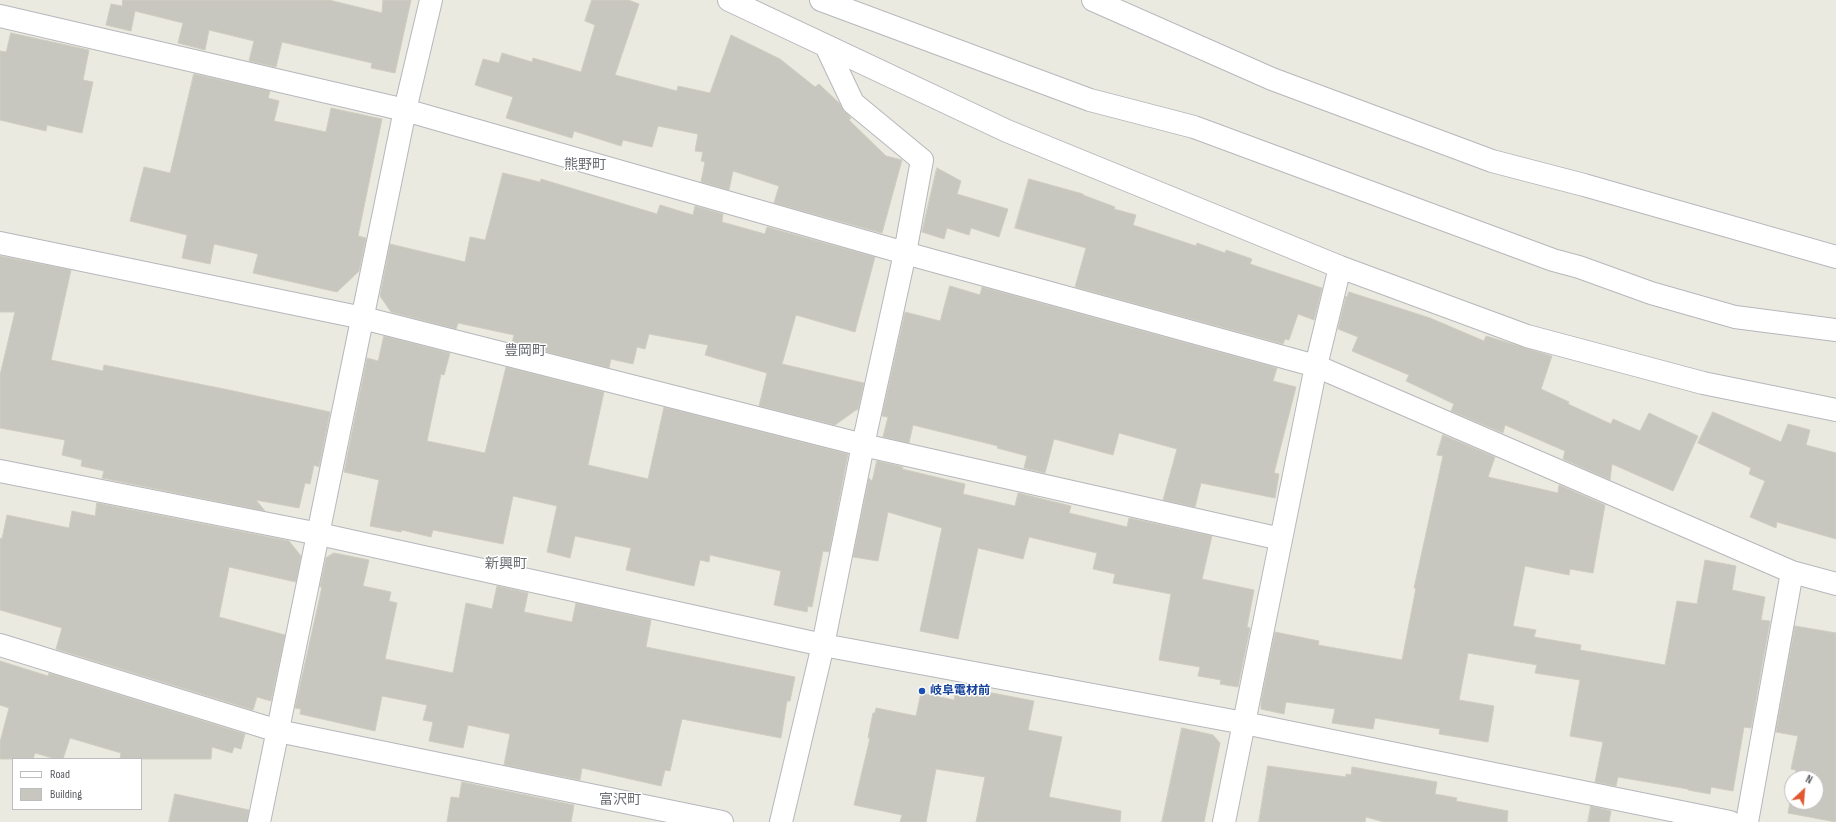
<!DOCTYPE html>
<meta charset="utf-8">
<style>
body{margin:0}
#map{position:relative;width:1836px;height:822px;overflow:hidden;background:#ebeae0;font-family:"Sofia Sans Condensed",sans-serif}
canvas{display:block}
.legend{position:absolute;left:12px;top:758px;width:130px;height:52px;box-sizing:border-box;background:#fff;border:1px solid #bdbdbf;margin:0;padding:5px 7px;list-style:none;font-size:12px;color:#595b60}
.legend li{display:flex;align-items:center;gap:8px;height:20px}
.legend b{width:20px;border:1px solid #bdbdbf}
.north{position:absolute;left:1784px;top:770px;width:40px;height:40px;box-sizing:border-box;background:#fff;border:1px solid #bdbdbf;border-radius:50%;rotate:26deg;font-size:11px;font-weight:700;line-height:16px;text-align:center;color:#595b60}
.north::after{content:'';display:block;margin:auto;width:14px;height:18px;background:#e15830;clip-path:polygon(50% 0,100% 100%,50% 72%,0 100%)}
</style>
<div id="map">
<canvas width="1836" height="822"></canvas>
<ul class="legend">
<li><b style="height:5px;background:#fff"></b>Road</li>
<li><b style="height:11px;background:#c8c7bf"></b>Building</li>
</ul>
<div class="north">N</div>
</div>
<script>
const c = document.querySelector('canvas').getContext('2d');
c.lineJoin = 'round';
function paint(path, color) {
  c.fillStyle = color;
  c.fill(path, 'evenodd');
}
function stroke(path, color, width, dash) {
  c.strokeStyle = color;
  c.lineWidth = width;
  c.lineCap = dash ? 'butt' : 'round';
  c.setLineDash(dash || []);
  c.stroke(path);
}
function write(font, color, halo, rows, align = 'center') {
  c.font = font + ' "Sofia Sans Condensed","Noto Sans JP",sans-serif';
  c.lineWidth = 3;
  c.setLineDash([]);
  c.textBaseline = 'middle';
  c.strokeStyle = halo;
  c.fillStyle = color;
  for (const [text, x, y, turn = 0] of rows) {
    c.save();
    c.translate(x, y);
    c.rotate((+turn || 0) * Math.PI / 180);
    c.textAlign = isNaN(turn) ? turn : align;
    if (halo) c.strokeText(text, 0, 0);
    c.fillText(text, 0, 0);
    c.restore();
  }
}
const building = new Path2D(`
 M 123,0 L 329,0 L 382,13 L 383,0 L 411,0 L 395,73 L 371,68 L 372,63 L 282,42 L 276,67 L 249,61 L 254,41 L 209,30 L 205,50 L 178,43 L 183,23 L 135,11 L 131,31 L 106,25 L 111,4 L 122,6 Z
 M 592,0 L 628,0 L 639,4 L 615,75 L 677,91 L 678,86 L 710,93 L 731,35 L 780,59 L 815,87 L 819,84 L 839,103 L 845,112 L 851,118 L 849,120 L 886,156 L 902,160 L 882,233 L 774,203 L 779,186 L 733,171 L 729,190 L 701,182 L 705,162 L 701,161 L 703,152 L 695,151 L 698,134 L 658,126 L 652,147 L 623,140 L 621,146 L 574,131 L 572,138 L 506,118 L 513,97 L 475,85 L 483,59 L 499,63 L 502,53 L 532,62 L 533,58 L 581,72 L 595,25 L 585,21 Z
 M 11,33 L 89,50 L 83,80 L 93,82 L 82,133 L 47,125 L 46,131 L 0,120 L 0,51 L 6,52 Z
 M 194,74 L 270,91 L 268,98 L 279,101 L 274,121 L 326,132 L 331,108 L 382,119 L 358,236 L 366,238 L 359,271 L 337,292 L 253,273 L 258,254 L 214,244 L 210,264 L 182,258 L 187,235 L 130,221 L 144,167 L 170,173 Z
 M 937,168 L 961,181 L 957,194 L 1008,209 L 999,237 L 971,228 L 969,235 L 947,228 L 944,239 L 922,232 Z
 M 503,173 L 540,182 L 541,179 L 657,214 L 660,205 L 693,215 L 695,206 L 723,214 L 722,222 L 765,234 L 767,227 L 875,257 L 855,332 L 796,315 L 782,364 L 864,383 L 858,410 L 856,410 L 835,425 L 759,406 L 767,373 L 705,355 L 708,345 L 649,334 L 645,349 L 637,347 L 633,364 L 611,359 L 609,368 L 512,343 L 514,335 L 458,323 L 456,329 L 391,312 L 380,296 L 390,244 L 465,262 L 470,237 L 485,240 Z
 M 1029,179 L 1083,194 L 1083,195 L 1115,207 L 1114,209 L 1136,215 L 1133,225 L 1196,246 L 1197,243 L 1225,253 L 1226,250 L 1252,259 L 1250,264 L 1322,288 L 1314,320 L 1298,314 L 1289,340 L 1285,339 L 1283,344 L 1075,287 L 1086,248 L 1015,228 Z
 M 0,256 L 71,270 L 51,360 L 103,371 L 104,365 L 229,390 L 330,412 L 319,467 L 314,465 L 310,484 L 305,483 L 299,508 L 256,500 L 265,511 L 102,478 L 104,471 L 81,466 L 82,460 L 62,455 L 65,440 L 0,428 L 0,375 L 15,312 L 0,312 Z
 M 950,286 L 980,295 L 982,287 L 1277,368 L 1273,381 L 1296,387 L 1274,473 L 1279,474 L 1275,498 L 1201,483 L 1195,507 L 1163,500 L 1177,449 L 1119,433 L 1113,455 L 1054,439 L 1045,473 L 1024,468 L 1027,456 L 997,448 L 998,446 L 913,425 L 909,443 L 883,437 L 888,417 L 882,416 L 905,312 L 940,321 Z
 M 1349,292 L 1430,318 L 1484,341 L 1486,336 L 1552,356 L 1541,389 L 1569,402 L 1568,404 L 1611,424 L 1613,419 L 1640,431 L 1649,413 L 1698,436 L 1673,491 L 1612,464 L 1610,480 L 1563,459 L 1565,451 L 1505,425 L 1503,433 L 1451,411 L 1454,404 L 1406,381 L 1409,375 L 1352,351 L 1358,337 L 1338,329 L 1346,296 L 1347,297 Z
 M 384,336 L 450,353 L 444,375 L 441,374 L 427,441 L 485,453 L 506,367 L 604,392 L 588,465 L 648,479 L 664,407 L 848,454 L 829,552 L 823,551 L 812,607 L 808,606 L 807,612 L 774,605 L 781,571 L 710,555 L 709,562 L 700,560 L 694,586 L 626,570 L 631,548 L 575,536 L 570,558 L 547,552 L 557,506 L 513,496 L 503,544 L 433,530 L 431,537 L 402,530 L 401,532 L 370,526 L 379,480 L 344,472 L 367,358 L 378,361 Z
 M 1713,412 L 1781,442 L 1788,424 L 1810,430 L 1806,445 L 1836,453 L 1836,539 L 1777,522 L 1776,528 L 1750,517 L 1765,481 L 1749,474 L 1751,468 L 1698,443 Z
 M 1443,435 L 1495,457 L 1488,477 L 1558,493 L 1559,485 L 1605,505 L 1593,573 L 1570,569 L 1569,575 L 1525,566 L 1513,626 L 1536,630 L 1534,637 L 1581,645 L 1580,650 L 1665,665 L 1677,601 L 1697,604 L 1705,560 L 1736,566 L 1732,590 L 1765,597 L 1761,620 L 1770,621 L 1751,728 L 1744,727 L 1733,791 L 1711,787 L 1710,794 L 1688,790 L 1688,789 L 1618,777 L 1616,786 L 1595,782 L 1603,742 L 1570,736 L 1580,680 L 1535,673 L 1537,665 L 1468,653 L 1459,700 L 1494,706 L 1488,742 L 1439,734 L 1440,729 L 1375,718 L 1373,729 L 1332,723 L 1335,709 L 1286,702 L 1284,714 L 1261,709 L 1261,702 L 1275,632 L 1319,641 L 1318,645 L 1402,660 L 1416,588 L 1414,588 L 1443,456 L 1437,455 Z
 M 877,461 L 903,467 L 902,469 L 965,484 L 963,494 L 1015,506 L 1018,493 L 1071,506 L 1069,513 L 1127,527 L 1129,518 L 1212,536 L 1202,579 L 1254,590 L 1247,627 L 1250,628 L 1238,687 L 1220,684 L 1221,680 L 1198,676 L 1200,667 L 1159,660 L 1171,594 L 1113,583 L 1115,574 L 1093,569 L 1097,553 L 1029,537 L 1023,559 L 978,548 L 958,639 L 920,631 L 942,528 L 888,512 L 878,561 L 853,557 L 869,478 L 872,481 Z
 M 97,503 L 289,541 L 301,556 L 296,582 L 229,567 L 219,617 L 285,635 L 271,701 L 257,697 L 253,710 L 56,649 L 62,628 L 0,610 L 0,538 L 2,539 L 7,515 L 69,528 L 72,511 L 95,516 Z
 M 334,553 L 369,560 L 363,586 L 391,592 L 389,601 L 397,603 L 385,659 L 453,673 L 466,603 L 492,609 L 497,586 L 528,593 L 524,612 L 572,622 L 576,603 L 651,620 L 646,647 L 795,677 L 790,701 L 787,701 L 781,738 L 682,719 L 670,771 L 665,770 L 661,786 L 582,768 L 580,780 L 504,765 L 510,734 L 468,725 L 463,748 L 429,741 L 433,722 L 423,720 L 427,705 L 382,696 L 375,731 L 300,714 L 301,709 L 295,708 L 322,587 L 320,587 L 326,558 Z
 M 1795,626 L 1836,633 L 1836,822 L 1788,813 L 1792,790 L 1792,802 L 1816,802 L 1816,778 L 1794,778 L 1796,770 L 1791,769 L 1798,736 L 1776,732 Z
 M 0,661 L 48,676 L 49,673 L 245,734 L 241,749 L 234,747 L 232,753 L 212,747 L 211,759 L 120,759 L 121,753 L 70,738 L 63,759 L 56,759 L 35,753 L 33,759 L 0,759 L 0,742 L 9,708 L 0,705 Z
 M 957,683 L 983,687 L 982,691 L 1034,701 L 1028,730 L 1062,737 L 1049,797 L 1121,811 L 1120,822 L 976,822 L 985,777 L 936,769 L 926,822 L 900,822 L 902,815 L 854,805 L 870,738 L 868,738 L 873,713 L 875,713 L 876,708 L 916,716 L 921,693 L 954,700 Z
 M 1182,728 L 1213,735 L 1220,743 L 1204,822 L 1162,822 Z
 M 1268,766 L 1346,777 L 1346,774 L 1351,775 L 1352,767 L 1437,782 L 1435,794 L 1457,798 L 1456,801 L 1508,811 L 1507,822 L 1384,822 L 1366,817 L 1365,822 L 1259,822 Z
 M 462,782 L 574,805 L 571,822 L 447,822 L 451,797 L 459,798 Z
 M 175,794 L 249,810 L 247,822 L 169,822 Z
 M 1591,806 L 1611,811 L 1609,822 L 1588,822 Z`);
paint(building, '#c8c7bf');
stroke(building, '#cfcdbf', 1);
const minor = new Path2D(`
 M 729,0 L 1007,131 L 1340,267 L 1527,336 L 1703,383 L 1836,410
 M 821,0 L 1090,100 L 1194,127 L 1553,260 L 1579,267 L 1651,293 L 1735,317 L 1836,330
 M 1093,0 L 1272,79 L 1492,161 L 1584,185 L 1836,257
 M 0,16 L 405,110 L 905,253 L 1316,366 L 1792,572 L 1836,584
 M 0,243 L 363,318 L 863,445 L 1281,539
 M 0,471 L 319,534 L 823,645 L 1244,723 L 1730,822
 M 0,645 L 278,731 L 722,822
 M 259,822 L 405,110 L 431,0
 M 781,822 L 823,645 L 863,445 L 905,253 L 922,160 L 853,103 L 826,46
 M 1224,822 L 1316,366 L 1340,267
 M 1747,822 L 1792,572`);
stroke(minor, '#b6b7bc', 24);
stroke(minor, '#fff', 22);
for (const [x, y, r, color] of [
 [922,691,4,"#1a4fb4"]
]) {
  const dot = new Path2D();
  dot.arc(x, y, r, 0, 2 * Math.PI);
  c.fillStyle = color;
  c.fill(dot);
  stroke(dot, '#fff', 1.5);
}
write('bold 12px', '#164399', '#fff', [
 ["岐阜電材前",930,691]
], 'left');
write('14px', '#6a6d72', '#fff', [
 ["熊野町",585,165],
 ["豊岡町",525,351],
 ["新興町",506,564],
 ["富沢町",620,800]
]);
</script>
